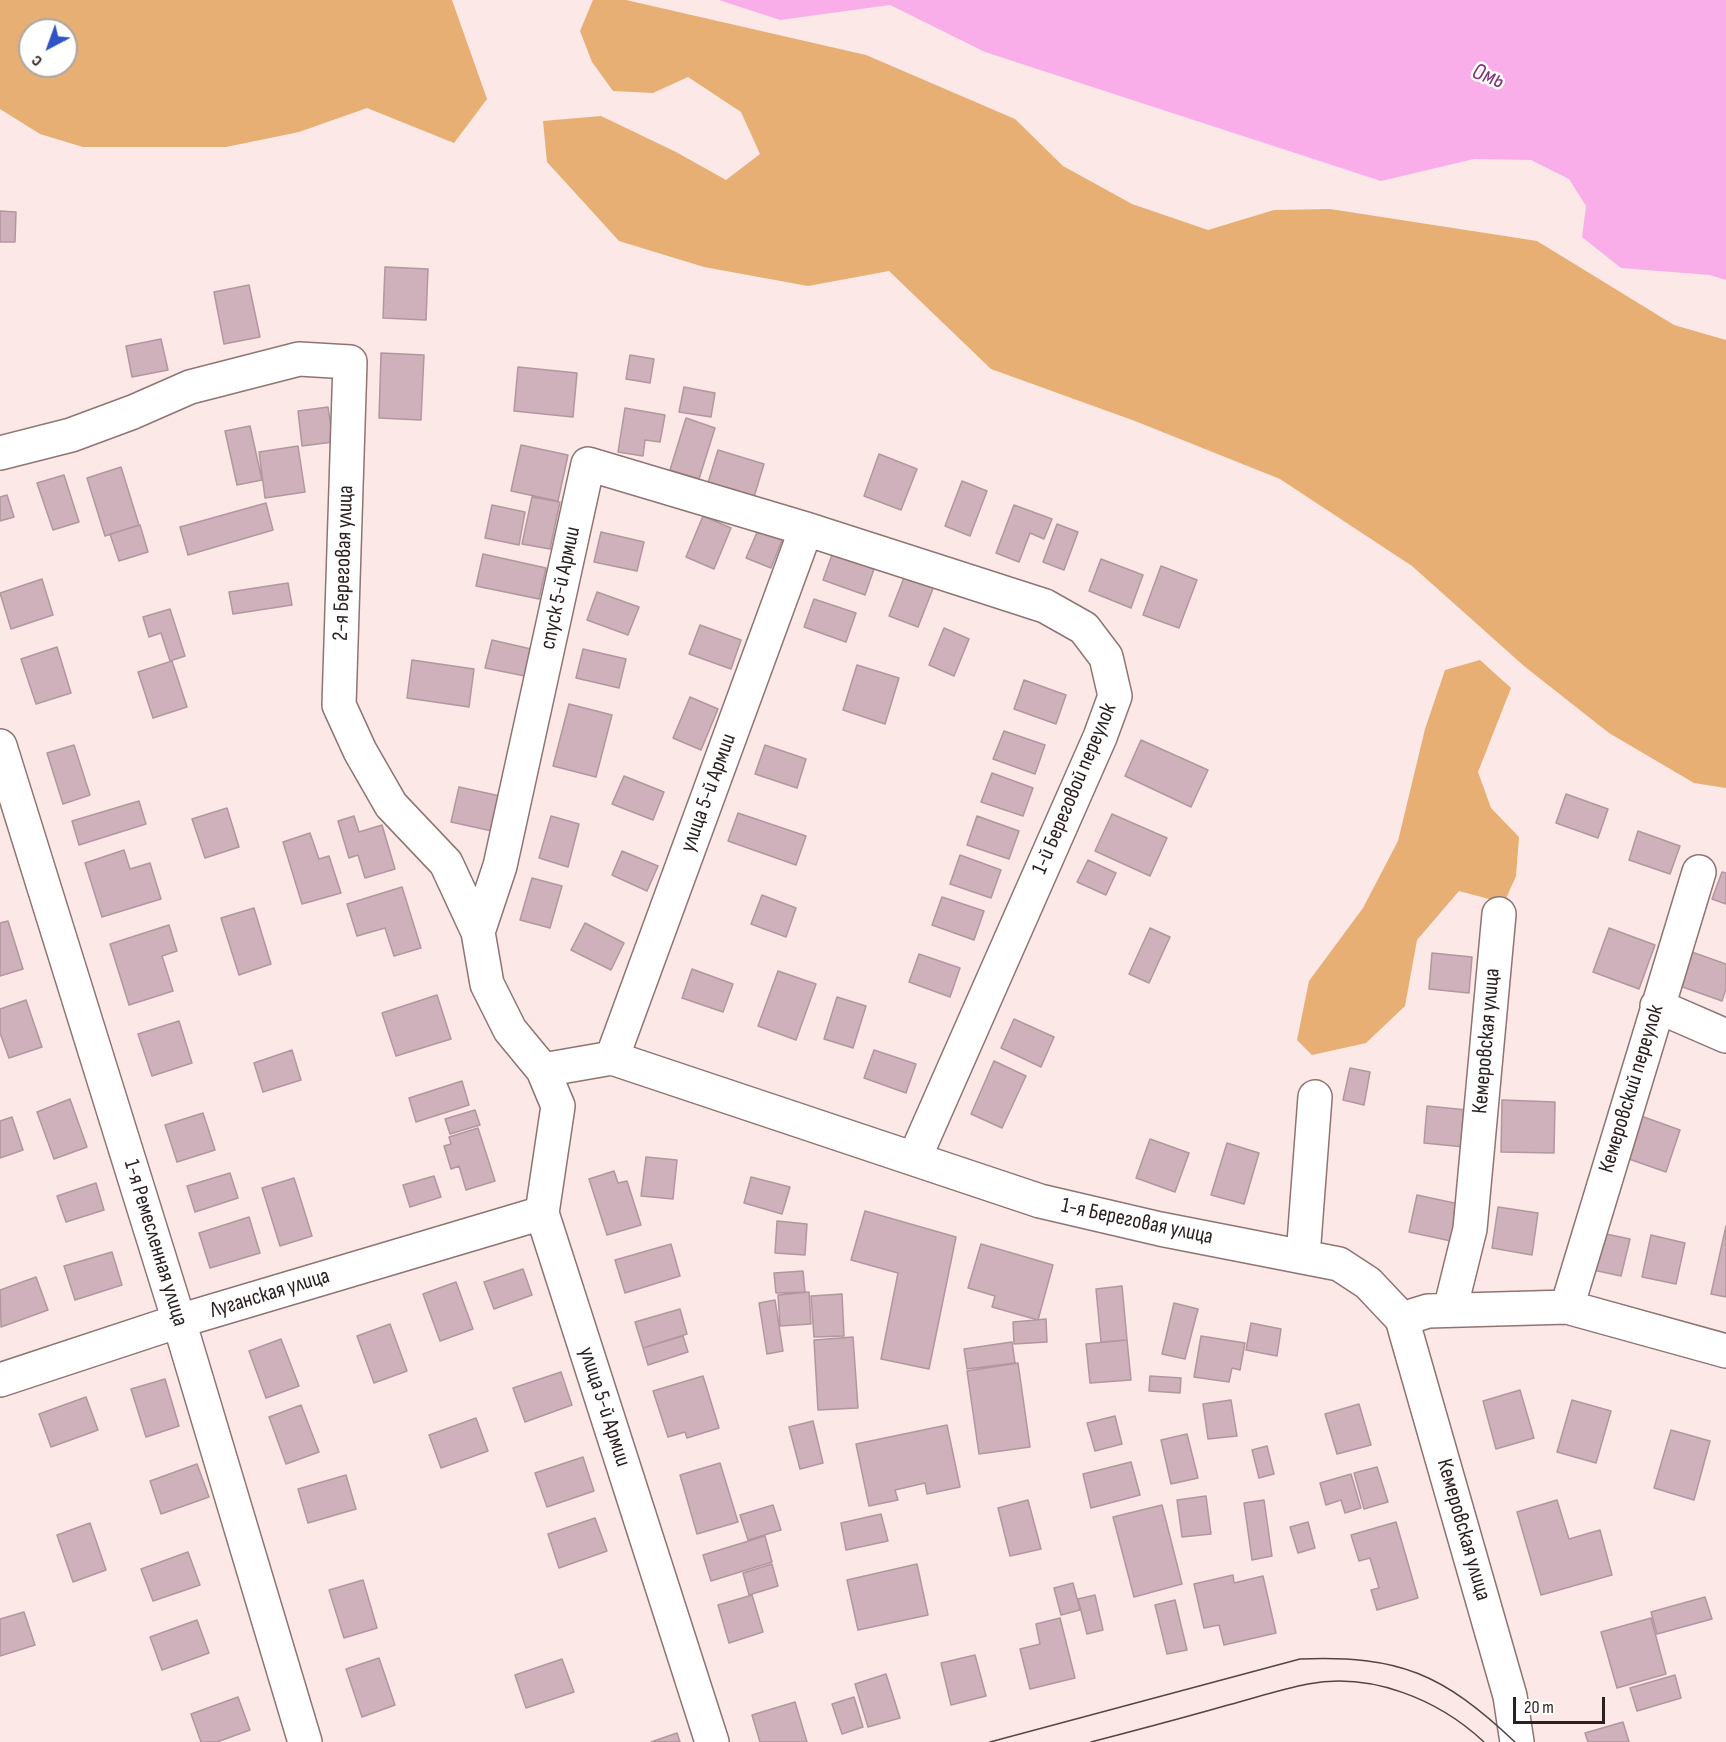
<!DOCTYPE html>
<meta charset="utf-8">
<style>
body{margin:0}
#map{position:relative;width:1726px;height:1742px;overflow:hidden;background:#fbe8e7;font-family:"Sofia Sans Condensed",sans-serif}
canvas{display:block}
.north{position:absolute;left:18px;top:18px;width:60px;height:60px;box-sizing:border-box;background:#fff;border:2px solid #aaa6a5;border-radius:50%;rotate:221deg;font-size:16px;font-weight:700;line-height:24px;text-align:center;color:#2b201f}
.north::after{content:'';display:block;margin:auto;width:21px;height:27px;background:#2e53c3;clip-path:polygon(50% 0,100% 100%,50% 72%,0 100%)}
.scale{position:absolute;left:1513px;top:1697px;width:92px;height:27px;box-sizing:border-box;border:3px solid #2b201f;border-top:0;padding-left:8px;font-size:18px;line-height:21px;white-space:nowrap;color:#2b201f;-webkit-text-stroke:4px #fff;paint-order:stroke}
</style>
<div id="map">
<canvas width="1726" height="1742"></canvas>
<div class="north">С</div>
<div class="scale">20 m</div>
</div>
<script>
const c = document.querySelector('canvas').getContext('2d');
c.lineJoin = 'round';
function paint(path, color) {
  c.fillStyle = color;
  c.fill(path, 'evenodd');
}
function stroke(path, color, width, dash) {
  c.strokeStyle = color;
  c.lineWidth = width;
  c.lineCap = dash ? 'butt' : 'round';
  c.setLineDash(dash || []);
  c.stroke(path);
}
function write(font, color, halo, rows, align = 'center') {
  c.font = font + ' "Sofia Sans Condensed",sans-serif';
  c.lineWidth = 5;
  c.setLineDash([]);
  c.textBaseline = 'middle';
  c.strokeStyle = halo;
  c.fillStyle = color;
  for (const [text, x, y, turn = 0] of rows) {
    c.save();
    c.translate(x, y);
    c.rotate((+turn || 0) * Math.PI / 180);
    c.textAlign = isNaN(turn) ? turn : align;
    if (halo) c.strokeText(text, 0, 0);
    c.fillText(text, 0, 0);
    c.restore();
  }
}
paint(new Path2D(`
 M 0,0 L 452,0 L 487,99 L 454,143 L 367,108 L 299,132 L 226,147 L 83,147 L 40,134 L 0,109 ZM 30,30 L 66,30 L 66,66 L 30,66 Z
 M 593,0 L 626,0 L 866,55 L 1015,119 L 1063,166 L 1132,204 L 1208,230 L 1274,210 L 1330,209 L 1537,241 L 1674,325 L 1726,340 L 1726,788 L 1694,783 L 1609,733 L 1524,666 L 1412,566 L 1280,479 L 1135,421 L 991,369 L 889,271 L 808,286 L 704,267 L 619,241 L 547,162 L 543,121 L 601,116 L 676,152 L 726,180 L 760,154 L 741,112 L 688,77 L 653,93 L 613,91 L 592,62 L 580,31 Z
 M 1480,660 L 1511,688 L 1478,772 L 1491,808 L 1519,837 L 1516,876 L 1504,903 L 1459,891 L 1417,940 L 1405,1006 L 1366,1043 L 1312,1055 L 1297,1040 L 1309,981 L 1363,908 L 1398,841 L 1425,729 L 1445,670 Z`), '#e7af73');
paint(new Path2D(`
 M 719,0 L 1726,0 L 1726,280 L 1710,275 L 1621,268 L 1582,237 L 1586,206 L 1569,179 L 1531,160 L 1474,159 L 1381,181 L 985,52 L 890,5 L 780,20 Z`), '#faaee9');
const building = new Path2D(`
 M 0,211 L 16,212 L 15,242 L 0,242 Z
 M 385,267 L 428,269 L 426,320 L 383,318 Z
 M 249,285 L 260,337 L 224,344 L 214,292 Z
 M 161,339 L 168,370 L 132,377 L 126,346 Z
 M 381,353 L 424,355 L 421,420 L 379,418 Z
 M 630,355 L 654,359 L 650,383 L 626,379 Z
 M 518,367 L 577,373 L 573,417 L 514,411 Z
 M 684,387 L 715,393 L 711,417 L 679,412 Z
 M 328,407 L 333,442 L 302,446 L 298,411 Z
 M 625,408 L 665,415 L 660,442 L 645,440 L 643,456 L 618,452 Z
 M 686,418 L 715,428 L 699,479 L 670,470 Z
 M 250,426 L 262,480 L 237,485 L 225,431 Z
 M 521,445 L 568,455 L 558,501 L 511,491 Z
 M 298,446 L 305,492 L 265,498 L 259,452 Z
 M 718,450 L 764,464 L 754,497 L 708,483 Z
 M 879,454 L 917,469 L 901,510 L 864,496 Z
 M 121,467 L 139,525 L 105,536 L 87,478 Z
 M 64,475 L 79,522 L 53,530 L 37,483 Z
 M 962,481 L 987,491 L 970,536 L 945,526 Z
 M 7,495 L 14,517 L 0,521 L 0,497 Z
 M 532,497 L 560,502 L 550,549 L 522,544 Z
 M 266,503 L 273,530 L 188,555 L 180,527 Z
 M 492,505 L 525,512 L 519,545 L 485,538 Z
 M 1014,505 L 1052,519 L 1044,539 L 1030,533 L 1019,562 L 996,553 Z
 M 703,516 L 731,528 L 714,569 L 686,557 Z
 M 761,523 L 785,533 L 771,568 L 746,558 Z
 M 1057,524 L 1078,532 L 1064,570 L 1043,562 Z
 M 140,525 L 148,552 L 119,561 L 110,534 Z
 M 601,532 L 644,542 L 637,571 L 594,562 Z
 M 833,552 L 875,566 L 865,595 L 823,580 Z
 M 483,554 L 546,568 L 539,599 L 476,586 Z
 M 1101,559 L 1143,575 L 1131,608 L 1089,591 Z
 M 1161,566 L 1197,580 L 1179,628 L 1143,615 Z
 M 905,575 L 934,586 L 918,627 L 889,616 Z
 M 42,579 L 53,615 L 11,629 L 0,593 Z
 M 288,583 L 292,605 L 233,614 L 229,592 Z
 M 597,592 L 639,607 L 628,635 L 587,620 Z
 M 814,599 L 856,613 L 846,642 L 804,627 Z
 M 170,609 L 185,656 L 170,661 L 161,633 L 149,637 L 143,617 Z
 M 700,625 L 741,640 L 731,669 L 689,654 Z
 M 944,628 L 969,639 L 954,676 L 929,665 Z
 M 492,640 L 531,649 L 525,676 L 485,668 Z
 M 57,647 L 71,693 L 36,704 L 21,659 Z
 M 583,649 L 626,659 L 619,688 L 576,678 Z
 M 412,660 L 474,669 L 469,707 L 407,698 Z
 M 172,661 L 187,707 L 153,718 L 138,672 Z
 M 857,665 L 899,678 L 885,724 L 843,710 Z
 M 1024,680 L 1066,695 L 1056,724 L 1014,709 Z
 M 690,697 L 718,709 L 701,750 L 673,738 Z
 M 569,704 L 612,715 L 596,777 L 553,766 Z
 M 1004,731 L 1045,745 L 1035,774 L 993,759 Z
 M 1141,740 L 1208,770 L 1191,807 L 1125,776 Z
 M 74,745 L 90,795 L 63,804 L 47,753 Z
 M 765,745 L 806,759 L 797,788 L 755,774 Z
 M 992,773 L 1033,788 L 1023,816 L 981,802 Z
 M 624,776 L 664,792 L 653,820 L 612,804 Z
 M 459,787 L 500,796 L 492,831 L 451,822 Z
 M 1566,794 L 1608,809 L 1598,838 L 1556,823 Z
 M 139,801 L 146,824 L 79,845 L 72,821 Z
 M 227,808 L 239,847 L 205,858 L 192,819 Z
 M 738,813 L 806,836 L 796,865 L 728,841 Z
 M 1112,814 L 1167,838 L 1150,876 L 1095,851 Z
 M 354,816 L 359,832 L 382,825 L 395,869 L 365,878 L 358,855 L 349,858 L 338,821 Z
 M 551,816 L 579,824 L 568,867 L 539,858 Z
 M 977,816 L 1019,831 L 1009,859 L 967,845 Z
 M 1638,831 L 1680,846 L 1670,874 L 1629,860 Z
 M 310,833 L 319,859 L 329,856 L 341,893 L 302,904 L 283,842 Z
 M 124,850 L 130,869 L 150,863 L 161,899 L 102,917 L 85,863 Z
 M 622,851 L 658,866 L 647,891 L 612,875 Z
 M 960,855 L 1001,870 L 991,898 L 950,884 Z
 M 1088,860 L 1116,873 L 1106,895 L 1077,882 Z
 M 1722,872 L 1726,873 L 1726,904 L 1712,899 Z
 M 532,878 L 562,886 L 550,928 L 520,920 Z
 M 402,887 L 421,948 L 394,956 L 385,928 L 357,936 L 347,904 Z
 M 762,895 L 796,908 L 786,937 L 751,924 Z
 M 942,897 L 984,911 L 974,940 L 932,925 Z
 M 254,908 L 271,964 L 239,975 L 221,918 Z
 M 8,921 L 23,969 L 0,976 L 0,923 Z
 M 585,923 L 624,943 L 611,970 L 571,950 Z
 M 169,925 L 177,951 L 162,956 L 173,991 L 129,1005 L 110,944 Z
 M 1150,928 L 1170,937 L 1149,983 L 1129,974 Z
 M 1609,928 L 1655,945 L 1639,989 L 1593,972 Z
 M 1689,951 L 1726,964 L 1726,989 L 1722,1001 L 1677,985 Z
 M 1432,953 L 1472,957 L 1469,993 L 1429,989 Z
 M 919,954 L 960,968 L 950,997 L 909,982 Z
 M 692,969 L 733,984 L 723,1012 L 682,998 Z
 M 778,971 L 816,984 L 796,1040 L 758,1026 Z
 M 437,995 L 451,1039 L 396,1056 L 382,1013 Z
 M 837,997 L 866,1006 L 853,1048 L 824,1039 Z
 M 26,1000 L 42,1047 L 9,1058 L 0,1033 L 0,1009 Z
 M 1014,1019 L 1054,1037 L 1041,1067 L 1001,1048 Z
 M 179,1021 L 192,1063 L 152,1076 L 138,1034 Z
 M 292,1050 L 301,1080 L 263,1092 L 254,1063 Z
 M 874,1050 L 916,1064 L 906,1093 L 864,1078 Z
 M 994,1061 L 1026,1076 L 1002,1128 L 971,1114 Z
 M 1350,1068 L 1370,1072 L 1364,1105 L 1343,1100 Z
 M 462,1081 L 469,1105 L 416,1122 L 409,1098 Z
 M 70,1099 L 87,1147 L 54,1159 L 37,1112 Z
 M 1502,1100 L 1555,1102 L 1554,1153 L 1501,1152 Z
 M 1427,1106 L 1467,1110 L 1464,1147 L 1424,1143 Z
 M 475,1110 L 480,1125 L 450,1134 L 445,1119 Z
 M 203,1113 L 215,1150 L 177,1162 L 165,1125 Z
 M 1641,1116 L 1680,1130 L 1666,1172 L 1626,1158 Z
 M 12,1117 L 23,1150 L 0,1158 L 0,1121 Z
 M 478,1128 L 495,1181 L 466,1190 L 459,1166 L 451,1169 L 444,1146 L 451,1144 L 449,1137 Z
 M 1150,1139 L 1189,1153 L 1175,1192 L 1136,1178 Z
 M 1227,1143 L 1259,1153 L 1244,1204 L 1211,1195 Z
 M 646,1157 L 677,1160 L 673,1199 L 641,1196 Z
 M 614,1171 L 618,1183 L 627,1181 L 641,1225 L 607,1235 L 589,1179 Z
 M 230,1173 L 238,1198 L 195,1212 L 187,1186 Z
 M 434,1176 L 441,1197 L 410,1207 L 403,1185 Z
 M 751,1177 L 790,1187 L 782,1214 L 744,1203 Z
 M 294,1178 L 312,1236 L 280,1246 L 262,1188 Z
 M 96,1183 L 104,1210 L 66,1222 L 57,1196 Z
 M 1417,1195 L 1459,1204 L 1451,1241 L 1409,1232 Z
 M 1498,1207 L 1538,1213 L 1532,1255 L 1492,1248 Z
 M 865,1211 L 956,1237 L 929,1369 L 881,1359 L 898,1273 L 851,1260 Z
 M 249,1217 L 260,1253 L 210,1268 L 199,1233 Z
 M 777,1221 L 807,1224 L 805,1255 L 775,1253 Z
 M 1726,1226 L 1726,1297 L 1711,1294 Z
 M 1601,1233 L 1630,1239 L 1621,1276 L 1593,1270 Z
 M 1651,1235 L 1685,1243 L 1676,1284 L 1642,1277 Z
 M 671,1244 L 680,1276 L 625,1293 L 615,1260 Z
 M 981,1244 L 1053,1265 L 1038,1320 L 992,1307 L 995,1296 L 968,1288 Z
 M 112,1252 L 122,1285 L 75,1300 L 64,1266 Z
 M 523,1269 L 532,1295 L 494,1309 L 484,1282 Z
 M 803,1271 L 805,1292 L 776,1293 L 774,1273 Z
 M 36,1277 L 48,1310 L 1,1327 L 0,1290 Z
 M 456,1282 L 473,1329 L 440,1341 L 423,1294 Z
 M 1122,1286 L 1127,1340 L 1101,1342 L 1096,1289 Z
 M 809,1292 L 811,1324 L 780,1326 L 778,1295 Z
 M 842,1294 L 844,1336 L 814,1337 L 811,1296 Z
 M 775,1300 L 783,1351 L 767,1354 L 759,1303 Z
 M 1174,1303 L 1198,1309 L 1185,1359 L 1162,1354 Z
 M 680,1309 L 687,1334 L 643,1348 L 635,1322 Z
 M 1046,1319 L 1047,1342 L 1014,1344 L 1013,1322 Z
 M 1251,1323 L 1281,1329 L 1277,1356 L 1246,1350 Z
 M 390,1324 L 407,1371 L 374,1383 L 357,1336 Z
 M 683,1336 L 688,1352 L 648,1365 L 643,1348 Z
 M 1201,1336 L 1245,1343 L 1240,1370 L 1232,1368 L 1229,1382 L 1194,1377 Z
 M 853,1337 L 858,1408 L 818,1410 L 814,1340 Z
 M 281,1339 L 299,1386 L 266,1398 L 249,1351 Z
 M 1127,1340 L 1131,1380 L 1090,1383 L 1086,1344 Z
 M 1012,1342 L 1015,1363 L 967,1369 L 964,1349 Z
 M 1018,1363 L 1030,1447 L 979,1454 L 967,1371 Z
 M 561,1372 L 572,1405 L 525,1422 L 513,1388 Z
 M 703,1376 L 719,1428 L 687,1438 L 685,1432 L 668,1437 L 653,1391 Z
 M 1150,1376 L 1181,1378 L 1180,1393 L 1149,1391 Z
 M 165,1379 L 179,1426 L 146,1437 L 131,1389 Z
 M 1520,1390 L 1534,1438 L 1496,1449 L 1483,1401 Z
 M 86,1397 L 98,1430 L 51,1447 L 39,1414 Z
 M 1231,1400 L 1237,1436 L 1208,1439 L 1203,1404 Z
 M 1572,1400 L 1611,1411 L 1596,1463 L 1557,1452 Z
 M 1359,1404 L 1371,1445 L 1337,1454 L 1325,1414 Z
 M 301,1405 L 319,1452 L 286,1464 L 269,1417 Z
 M 1115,1416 L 1122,1444 L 1095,1451 L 1087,1423 Z
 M 476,1418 L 488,1451 L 441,1468 L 429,1435 Z
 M 813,1421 L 823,1463 L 800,1469 L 789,1427 Z
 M 947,1425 L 960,1487 L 927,1494 L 925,1483 L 895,1490 L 898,1500 L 869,1506 L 856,1444 Z
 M 1671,1430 L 1710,1441 L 1694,1500 L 1654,1488 Z
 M 1187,1434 L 1198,1478 L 1171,1484 L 1161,1440 Z
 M 1267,1446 L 1274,1474 L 1259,1478 L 1252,1450 Z
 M 583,1457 L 594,1491 L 547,1507 L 535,1473 Z
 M 1131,1462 L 1140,1495 L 1091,1508 L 1083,1474 Z
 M 720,1463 L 738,1522 L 697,1534 L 680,1475 Z
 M 197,1464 L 209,1497 L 161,1514 L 150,1481 Z
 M 1377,1467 L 1388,1502 L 1364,1509 L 1354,1473 Z
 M 1351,1474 L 1361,1508 L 1345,1513 L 1341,1500 L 1326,1505 L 1320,1483 Z
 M 346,1475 L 356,1509 L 308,1523 L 298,1489 Z
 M 1206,1496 L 1211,1534 L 1182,1537 L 1177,1500 Z
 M 1028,1500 L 1041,1549 L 1010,1556 L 998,1508 Z
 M 1264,1500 L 1272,1556 L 1252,1560 L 1244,1503 Z
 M 1557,1500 L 1569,1539 L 1600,1530 L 1612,1575 L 1541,1595 L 1517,1512 Z
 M 773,1505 L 781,1530 L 748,1540 L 740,1515 Z
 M 1162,1505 L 1182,1584 L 1134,1597 L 1113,1517 Z
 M 881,1514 L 888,1541 L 846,1550 L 841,1523 Z
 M 595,1518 L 607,1551 L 559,1568 L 548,1534 Z
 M 1308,1522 L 1315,1548 L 1298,1553 L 1290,1527 Z
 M 1396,1522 L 1418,1598 L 1377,1610 L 1371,1590 L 1379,1588 L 1370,1558 L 1359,1561 L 1351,1535 Z
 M 90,1523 L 106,1570 L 73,1582 L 57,1535 Z
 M 765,1536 L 772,1562 L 711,1581 L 703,1555 Z
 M 188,1552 L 200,1585 L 153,1601 L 141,1569 Z
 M 772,1564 L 778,1586 L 749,1595 L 743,1573 Z
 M 917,1564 L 928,1615 L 858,1630 L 847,1580 Z
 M 1233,1575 L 1234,1583 L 1263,1576 L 1276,1633 L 1224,1645 L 1219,1625 L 1204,1628 L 1194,1584 Z
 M 363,1580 L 377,1628 L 344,1638 L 329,1590 Z
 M 1073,1583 L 1080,1610 L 1061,1615 L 1054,1588 Z
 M 752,1595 L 763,1632 L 729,1643 L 718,1605 Z
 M 1095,1595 L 1103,1630 L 1087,1634 L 1078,1599 Z
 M 1705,1597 L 1712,1619 L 1657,1634 L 1651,1612 Z
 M 1175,1600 L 1187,1650 L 1167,1654 L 1155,1605 Z
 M 24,1612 L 35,1645 L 0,1656 L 0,1619 Z
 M 1060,1618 L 1075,1678 L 1030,1689 L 1020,1649 L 1040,1644 L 1036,1624 Z
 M 1651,1618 L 1666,1674 L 1617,1688 L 1601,1632 Z
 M 197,1620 L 209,1653 L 162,1670 L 150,1637 Z
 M 975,1655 L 986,1696 L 951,1705 L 941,1663 Z
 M 379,1658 L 395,1705 L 362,1717 L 346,1669 Z
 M 562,1659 L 574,1692 L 526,1708 L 515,1675 Z
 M 886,1674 L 900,1718 L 868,1727 L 855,1684 Z
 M 1675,1675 L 1681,1698 L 1637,1711 L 1630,1688 Z
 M 238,1697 L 250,1730 L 217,1742 L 201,1742 L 191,1714 Z
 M 854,1697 L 863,1727 L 842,1734 L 832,1704 Z
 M 795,1702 L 807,1742 L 760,1742 L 752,1715 Z
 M 1623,1722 L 1629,1742 L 1588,1742 L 1585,1733 Z
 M 677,1733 L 680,1742 L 651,1742 Z`);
paint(building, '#ceb1ba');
stroke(building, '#b2979f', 1.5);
const street = new Path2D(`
 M 0,453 L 71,435 L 133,412 L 190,387 L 299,359 L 350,362 L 339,705 L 360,751 L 391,805 L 446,863 L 478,932 L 487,984 L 510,1030 L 543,1070 L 558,1106 L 542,1213 L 712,1742
 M 0,746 L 179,1321 L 305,1742
 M 478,932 L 500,866 L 588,464 L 806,529 L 1045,606 L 1084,628 L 1106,657 L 1115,696 L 1100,737 L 915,1157
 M 1657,1006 L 1726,1036
 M 612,1058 L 806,529
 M 543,1070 L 612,1058 L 1040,1201 L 1160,1229 L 1339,1264 L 1368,1283 L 1402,1319 L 1428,1311 L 1567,1307 L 1726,1351
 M 1303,1256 L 1315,1097
 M 1567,1307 L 1699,872
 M 1450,1310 L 1470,1229 L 1499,914
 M 1402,1319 L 1510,1696 L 1517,1742
 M 0,1380 L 179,1321 L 542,1213`);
stroke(street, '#8f7473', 36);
stroke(street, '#fff', 33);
stroke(new Path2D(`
 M 990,1742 L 1300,1659 C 1400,1655 1443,1674 1515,1742
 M 1091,1742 C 1137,1730 1183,1718 1228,1705 C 1255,1698 1281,1689 1308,1684 C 1371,1672 1438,1699 1484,1742`), '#524544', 1.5);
write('22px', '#2b201f', '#fff', [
 ["2-я Береговая улица",344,563,-88],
 ["спуск 5-й Армии",561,588,-78],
 ["1-й Береговой переулок",1075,789,-67],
 ["улица 5-й Армии",709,793,-70],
 ["Кемеровская улица",1487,1041,-85],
 ["Кемеровский переулок",1632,1089,-73],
 ["1-я Береговая улица",1137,1222,12],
 ["1-я Ремесленная улица",155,1243,73],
 ["Луганская улица",270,1294,-17],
 ["улица 5-й Армии",604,1407,72],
 ["Кемеровская улица",1463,1530,74]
]);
write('italic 24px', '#842f76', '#fff', [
 ["Омь",1488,77,21]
]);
</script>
